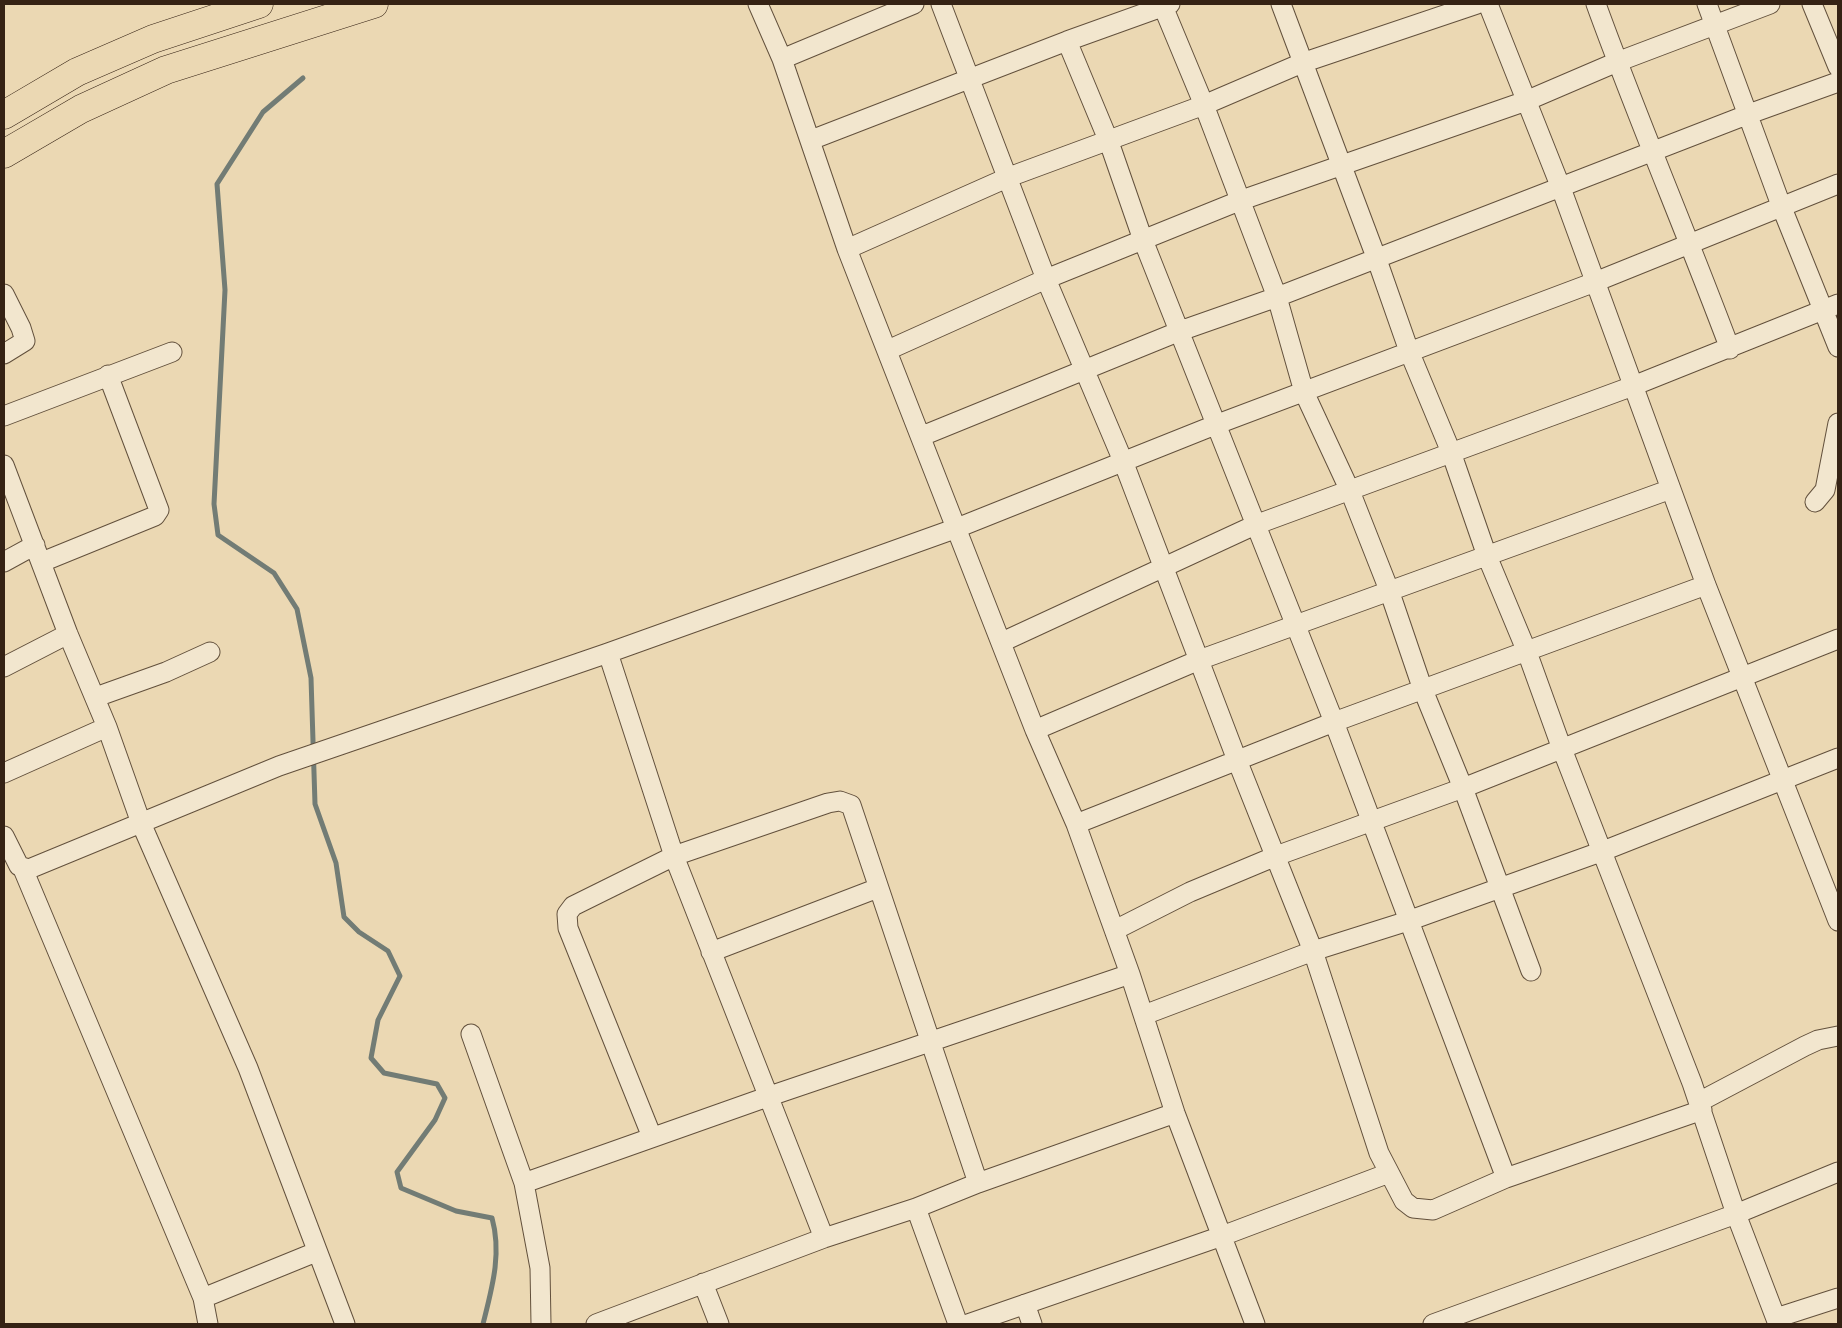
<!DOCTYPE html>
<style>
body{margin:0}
#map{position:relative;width:1842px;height:1328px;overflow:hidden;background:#ebd8b3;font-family:Alegreya,serif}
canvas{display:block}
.frame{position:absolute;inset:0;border:5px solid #352214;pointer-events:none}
</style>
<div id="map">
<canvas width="1842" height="1328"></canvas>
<div class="frame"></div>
</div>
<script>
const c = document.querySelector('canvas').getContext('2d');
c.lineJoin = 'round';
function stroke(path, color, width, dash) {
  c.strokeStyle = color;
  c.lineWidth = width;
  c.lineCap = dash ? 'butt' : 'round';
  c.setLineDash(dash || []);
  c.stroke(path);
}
stroke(new Path2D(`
 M 303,78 L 263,112 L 217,184 L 225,290 L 214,504 L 218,535 L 274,573 L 297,609 L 311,678 L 315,804 L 336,863 L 344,917 L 359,932 L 388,951 L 400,976 L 378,1020 L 371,1058 L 384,1073 L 437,1084 L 445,1098 L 435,1120 L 397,1172 L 401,1188 L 456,1211 L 492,1218 C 502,1254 492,1288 483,1324`), '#727c75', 5);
const minor = new Path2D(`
 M 758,4 L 782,59 L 847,249 L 1035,730 L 1076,824 L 1130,974 L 1175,1113 L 1255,1324
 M 941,4 L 1046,279 L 1123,461 L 1237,760 L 1313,951 L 1379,1153 L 1404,1201 L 1413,1208 L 1433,1210 L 1506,1178 L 1702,1110
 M 1162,4 L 1204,105 L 1277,297 L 1304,392 L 1350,491 L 1389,590 L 1423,690 L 1463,788 L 1531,971
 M 1281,4 L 1376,257 L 1409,351 L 1451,452 L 1487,556 L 1527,652 L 1562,749 L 1692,1083 L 1736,1214 L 1778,1324
 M 1488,4 L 1561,188 L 1706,585 L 1838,921
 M 1596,4 C 1638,120 1687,234 1730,349
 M 1707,4 L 1782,208 L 1838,347
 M 1812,4 L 1838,67
 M 1067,41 L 1109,142 L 1143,240 L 1334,722 L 1506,1178
 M 782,59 L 914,4
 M 811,140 L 1067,41 L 1170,4
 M 847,249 L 1009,177 L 1204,105 L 1302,63 L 1477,4
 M 4,294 L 21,328 L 25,341 L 4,354
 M 888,350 L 1046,279 L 1239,201 L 1526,101 L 1617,62 L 1770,4
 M 4,416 L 172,352
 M 922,436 L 1180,331 L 1277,297 L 1749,114 L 1838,82
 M 4,465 L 68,634 L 107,727 L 141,823 L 248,1068 L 345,1324
 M 1815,502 L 1825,490 L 1838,423
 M 4,562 L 35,545
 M 42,562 L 155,516 L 159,510 L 108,375
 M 1002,642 L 1255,525 L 1633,386 L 1838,304
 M 608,653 L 674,856 L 824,1238
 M 4,667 L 68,634
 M 96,697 L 166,672 L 210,652
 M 1035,730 L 1199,660 L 1671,489
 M 4,773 L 107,727
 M 1076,824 L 1334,722 L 1706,585
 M 4,836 L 19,866 L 29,869 L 279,766 L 608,653 L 957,528 L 1215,425 L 1595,282 L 1838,184
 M 23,869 L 203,1298 L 208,1324
 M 1115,930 L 1190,892 L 1276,856 L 1463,788 L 1838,639
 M 711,952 L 878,888
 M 1144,1015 L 1313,951 L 1408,921 L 1603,851 L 1838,758
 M 471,1034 L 524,1183 L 540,1268 L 541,1324
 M 1699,1102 L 1805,1046 L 1818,1040 L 1838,1036
 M 652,1137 L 568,928 L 567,914 L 573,906 L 674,856 L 828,803 L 840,801 L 851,805 L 978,1183
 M 524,1183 L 767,1097 L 1130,974
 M 916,1208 L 958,1324
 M 703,1283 L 719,1324
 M 203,1298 L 316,1252
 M 1025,1304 L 1032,1324
 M 1776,1318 L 1838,1298
 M 596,1324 L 824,1238 L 916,1208 L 978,1183 L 1175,1113
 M 968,1324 L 1222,1236 L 1389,1173
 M 1433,1324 L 1736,1214 L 1838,1172`);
const highway = new Path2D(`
 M 4,115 L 77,72 L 153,39 L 259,4
 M 4,154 L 81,109 L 166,70 L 374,4`);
stroke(minor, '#62503c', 21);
stroke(highway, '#352214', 29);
stroke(minor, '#f2e6ce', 19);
stroke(highway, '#ebd8b3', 28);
</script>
